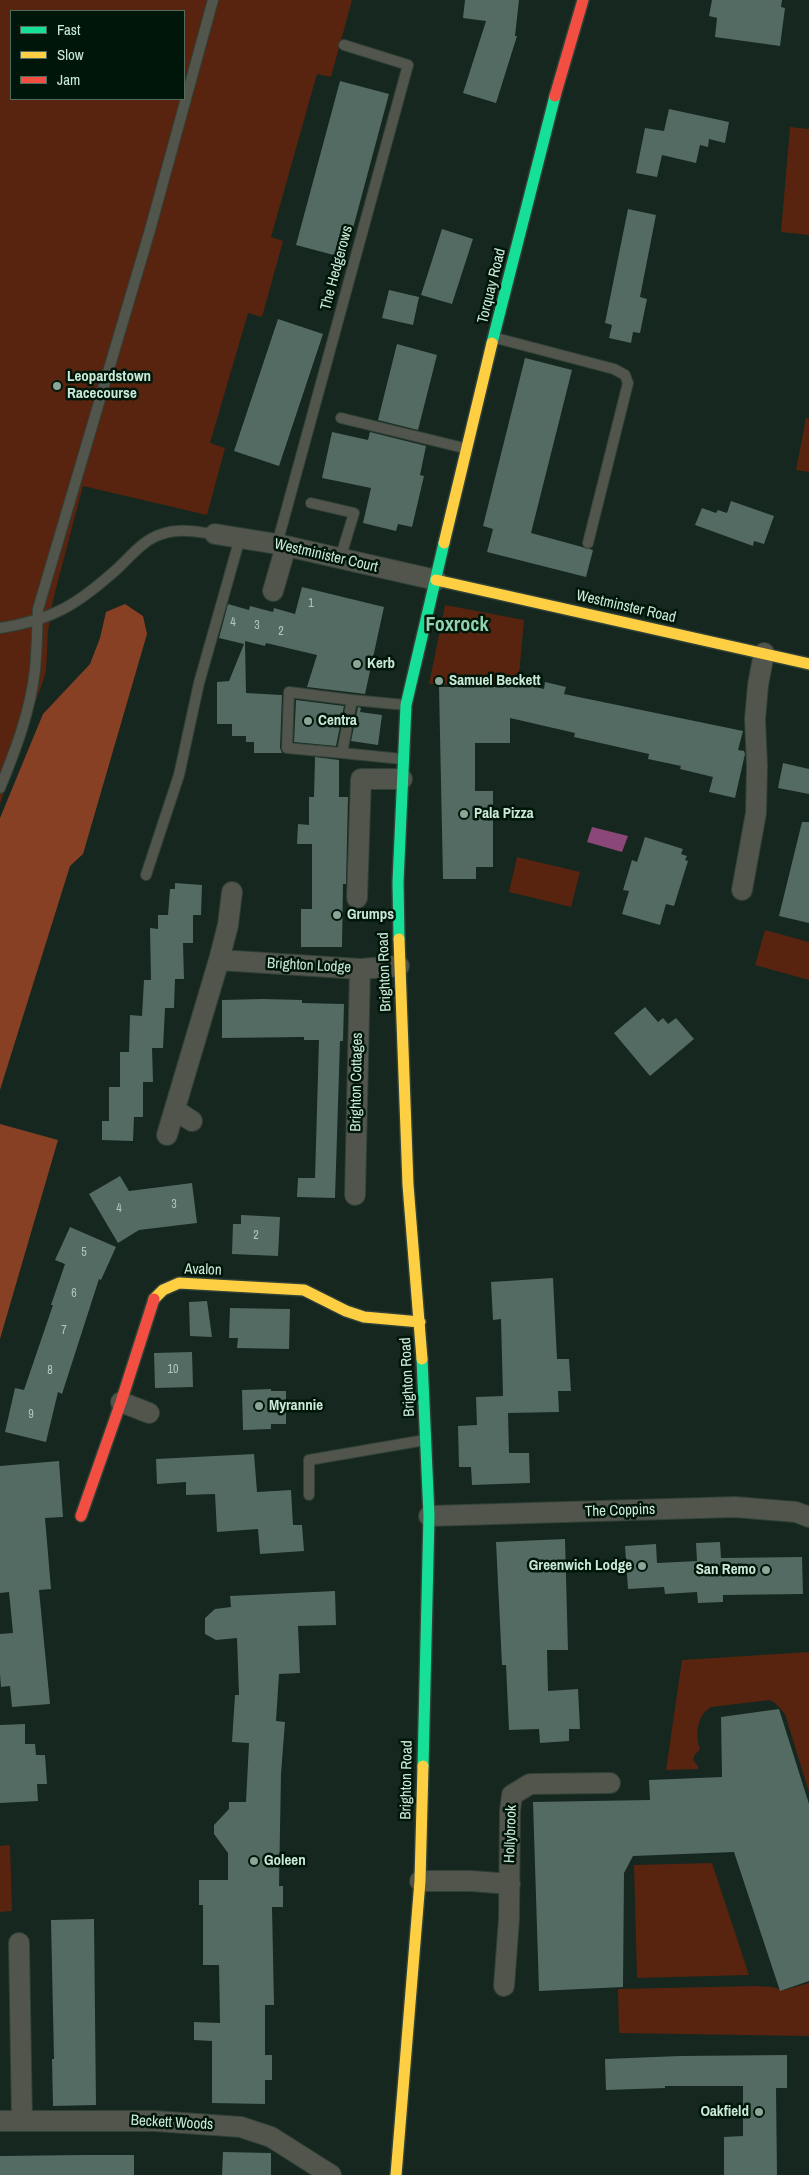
<!DOCTYPE html>
<style>
body{margin:0}
#map{position:relative;width:809px;height:2175px;overflow:hidden;background:#15271e;font-family:"Archivo Narrow",sans-serif}
canvas{display:block}
.legend{position:absolute;left:10px;top:10px;width:175px;height:90px;box-sizing:border-box;background:#00160a;border:1px solid #516b5c;margin:0;padding:6px 9px;list-style:none;font-size:15px;color:#caead7}
.legend li{display:flex;align-items:center;gap:10px;height:25px}
.legend b{width:25px;border:1px solid #516b5c}
</style>
<div id="map">
<canvas width="809" height="2175"></canvas>
<ul class="legend">
<li><b style="height:6px;background:#16e098"></b>Fast</li>
<li><b style="height:6px;background:#ffcf43"></b>Slow</li>
<li><b style="height:6px;background:#f24e42"></b>Jam</li>
</ul>
</div>
<script>
const c = document.querySelector('canvas').getContext('2d');
c.lineJoin = 'round';
function paint(path, color) {
  c.fillStyle = color;
  c.fill(path, 'evenodd');
}
function stroke(path, color, width, dash) {
  c.strokeStyle = color;
  c.lineWidth = width;
  c.lineCap = dash ? 'butt' : 'round';
  c.setLineDash(dash || []);
  c.stroke(path);
}
function write(font, color, halo, rows, align = 'center') {
  c.font = font + ' "Archivo Narrow",sans-serif';
  c.lineWidth = 5;
  c.setLineDash([]);
  c.textBaseline = 'middle';
  c.strokeStyle = halo;
  c.fillStyle = color;
  for (const [text, x, y, turn = 0] of rows) {
    c.save();
    c.translate(x, y);
    c.rotate((+turn || 0) * Math.PI / 180);
    c.textAlign = isNaN(turn) ? turn : align;
    if (halo) c.strokeText(text, 0, 0);
    c.fillText(text, 0, 0);
    c.restore();
  }
}
paint(new Path2D(`
 M 0,0 L 352,0 L 331,77 L 317,74 L 271,237 L 283,241 L 262,317 L 248,313 L 210,443 L 225,448 L 207,515 L 83,486 L 53,600 L 48,631 L 46,672 L 0,804 ZM 11,11 L 184,11 L 184,99 L 11,99 Z
 M 790,127 L 809,129 L 809,235 L 781,232 Z
 M 806,418 L 809,419 L 809,472 L 796,470 Z
 M 445,605 L 524,620 L 518,685 L 429,684 Z
 M 517,857 L 580,872 L 571,907 L 509,892 Z
 M 765,930 L 809,942 L 809,980 L 755,965 Z
 M 809,1652 L 809,1792 L 785,1714 L 775,1703 L 770,1700 L 711,1707 C 697,1715 695,1734 700,1749 L 694,1756 L 693,1760 L 698,1766 L 698,1769 L 666,1770 L 682,1660 Z
 M 10,1845 L 12,1911 L 0,1912 L 0,1846 Z
 M 712,1863 L 749,1975 L 637,1978 L 634,1865 Z
 M 809,1983 L 809,2036 L 619,2033 L 618,1989 L 755,1986 L 772,1987 L 784,1990 Z`), '#58240f');
paint(new Path2D(`
 M 125,604 L 143,616 L 147,634 L 83,854 L 70,866 L 0,1090 L 0,818 L 43,714 L 90,664 L 100,638 L 106,612 Z
 M 0,1124 L 58,1140 L 0,1339 Z`), '#874024');
paint(new Path2D(`
 M 592,827 L 628,836 L 622,852 L 587,842 Z`), '#8b4777');
paint(new Path2D(`
 M 465,0 L 519,0 L 515,36 L 517,36 L 496,103 L 463,93 L 486,21 L 463,18 Z
 M 712,0 L 782,0 L 781,7 L 785,8 L 780,46 L 715,37 L 717,18 L 709,16 Z
 M 340,81 L 389,94 L 345,258 L 296,245 Z
 M 669,109 L 729,122 L 725,143 L 709,139 L 708,147 L 700,145 L 696,163 L 662,155 L 657,177 L 636,173 L 645,128 L 664,131 Z
 M 628,209 L 656,215 L 640,297 L 647,299 L 640,333 L 633,332 L 631,343 L 609,338 L 612,325 L 605,323 Z
 M 442,229 L 473,239 L 452,304 L 421,295 Z
 M 389,290 L 419,297 L 413,325 L 382,318 Z
 M 278,319 L 323,334 L 279,466 L 234,451 Z
 M 397,344 L 437,355 L 418,430 L 378,420 Z
 M 525,358 L 572,370 L 531,533 L 593,550 L 586,577 L 487,552 L 493,529 L 483,526 Z
 M 332,432 L 368,440 L 370,432 L 426,446 L 420,475 L 424,476 L 412,527 L 398,524 L 396,531 L 363,523 L 371,488 L 322,478 Z
 M 731,501 L 774,516 L 764,544 L 754,541 L 753,546 L 695,525 L 702,508 L 716,513 L 718,510 L 727,513 Z
 M 302,587 L 384,607 L 365,694 L 307,687 L 317,655 L 266,643 L 265,646 L 245,641 L 246,693 L 282,695 L 280,748 L 282,753 L 254,753 L 254,742 L 246,742 L 246,736 L 232,736 L 232,724 L 217,724 L 217,682 L 229,681 L 244,644 L 219,638 L 228,604 L 249,610 L 250,606 L 273,612 L 274,608 L 295,614 Z
 M 545,682 L 566,687 L 564,694 L 743,731 L 738,750 L 744,751 L 745,754 L 735,798 L 709,792 L 713,777 L 680,769 L 681,766 L 648,759 L 649,754 L 574,737 L 575,733 L 510,718 L 510,743 L 475,743 L 475,791 L 493,791 L 493,867 L 476,867 L 476,879 L 443,879 L 439,687 L 523,687 L 524,684 L 544,689 Z
 M 296,700 L 344,706 L 336,746 L 294,742 Z
 M 358,707 L 361,708 L 360,712 L 382,715 L 378,745 L 351,741 Z
 M 315,757 L 339,760 L 339,797 L 348,797 L 346,884 L 343,884 L 342,947 L 301,947 L 301,909 L 312,909 L 312,844 L 297,844 L 298,824 L 309,825 L 309,797 L 314,797 Z
 M 783,763 L 809,769 L 809,794 L 778,788 Z
 M 802,822 L 809,822 L 809,923 L 779,916 Z
 M 645,837 L 683,849 L 681,854 L 687,856 L 685,860 L 688,861 L 674,906 L 666,904 L 660,925 L 622,914 L 629,891 L 623,890 L 632,860 L 637,862 Z
 M 175,883 L 202,885 L 201,915 L 193,915 L 193,943 L 183,943 L 184,979 L 175,979 L 174,1008 L 165,1008 L 163,1048 L 152,1048 L 153,1082 L 143,1082 L 143,1117 L 134,1117 L 133,1141 L 102,1140 L 102,1121 L 109,1121 L 109,1087 L 120,1087 L 120,1052 L 129,1052 L 130,1015 L 142,1016 L 144,980 L 151,980 L 150,928 L 158,929 L 158,915 L 168,915 L 170,889 L 175,889 Z
 M 263,999 L 302,1000 L 302,1003 L 344,1004 L 343,1041 L 340,1041 L 335,1198 L 297,1197 L 298,1178 L 315,1178 L 319,1040 L 304,1040 L 304,1037 L 222,1038 L 222,1000 Z
 M 645,1007 L 658,1022 L 663,1018 L 668,1024 L 676,1018 L 694,1039 L 650,1076 L 614,1033 Z
 M 120,1176 L 129,1191 L 192,1183 L 197,1223 L 139,1230 L 118,1243 L 89,1194 Z
 M 241,1215 L 280,1217 L 278,1256 L 232,1254 L 233,1224 L 241,1224 Z
 M 70,1227 L 116,1247 L 101,1280 L 99,1279 L 62,1394 L 58,1392 L 46,1442 L 5,1432 L 15,1388 L 24,1390 L 53,1305 L 51,1305 L 65,1264 L 55,1260 Z
 M 553,1278 L 557,1359 L 569,1359 L 571,1391 L 558,1391 L 559,1412 L 508,1413 L 509,1453 L 529,1453 L 530,1483 L 472,1485 L 471,1467 L 459,1467 L 458,1426 L 477,1425 L 476,1397 L 503,1396 L 501,1319 L 493,1320 L 491,1282 Z
 M 207,1301 L 212,1337 L 190,1336 L 189,1302 Z
 M 230,1308 L 290,1309 L 289,1349 L 237,1348 L 238,1338 L 229,1338 Z
 M 192,1352 L 193,1387 L 155,1388 L 154,1353 Z
 M 271,1389 L 271,1391 L 286,1391 L 286,1424 L 271,1424 L 271,1429 L 243,1430 L 242,1390 Z
 M 254,1454 L 257,1492 L 291,1490 L 293,1525 L 302,1525 L 304,1551 L 260,1554 L 258,1529 L 217,1532 L 215,1494 L 186,1495 L 186,1482 L 157,1484 L 156,1459 Z
 M 59,1461 L 63,1517 L 45,1518 L 51,1589 L 39,1590 L 50,1704 L 12,1707 L 10,1686 L 1,1687 L 0,1674 L 0,1634 L 13,1633 L 9,1592 L 0,1593 L 0,1466 Z
 M 565,1539 L 568,1650 L 547,1650 L 548,1691 L 578,1689 L 580,1729 L 569,1729 L 569,1741 L 540,1743 L 539,1729 L 509,1730 L 506,1665 L 502,1665 L 496,1542 Z
 M 720,1542 L 721,1558 L 802,1557 L 803,1594 L 723,1595 L 723,1602 L 698,1603 L 697,1592 L 665,1594 L 664,1587 L 628,1589 L 625,1546 L 656,1544 L 657,1563 L 697,1561 L 696,1543 Z
 M 335,1591 L 336,1625 L 298,1626 L 300,1673 L 279,1674 L 276,1721 L 285,1722 L 281,1774 L 279,1886 L 283,1886 L 283,1907 L 272,1907 L 274,2005 L 265,2005 L 265,2055 L 272,2055 L 272,2080 L 265,2080 L 265,2104 L 212,2103 L 212,2041 L 194,2040 L 194,2022 L 220,2023 L 219,1965 L 203,1965 L 203,1905 L 199,1905 L 199,1880 L 228,1880 L 228,1853 L 214,1834 L 214,1825 L 229,1809 L 229,1802 L 246,1802 L 249,1743 L 232,1742 L 235,1695 L 239,1695 L 237,1638 L 216,1640 L 205,1634 L 205,1618 L 215,1609 L 231,1607 L 230,1596 Z
 M 779,1709 L 809,1804 L 809,1981 L 780,1991 L 734,1852 L 633,1856 L 624,1873 L 623,1987 L 539,1991 L 533,1802 L 650,1800 L 649,1780 L 722,1777 L 721,1717 Z
 M 25,1724 L 25,1744 L 35,1744 L 36,1755 L 45,1755 L 47,1784 L 37,1784 L 38,1801 L 0,1803 L 0,1725 Z
 M 94,1919 L 96,2105 L 53,2106 L 52,2059 L 54,2059 L 51,1920 Z
 M 787,2055 L 787,2088 L 776,2088 L 777,2175 L 724,2175 L 724,2137 L 743,2136 L 743,2086 L 665,2086 L 665,2088 L 606,2090 L 605,2059 L 680,2056 Z
 M 223,2152 L 271,2153 L 271,2175 L 222,2175 Z
 M 84,2155 L 134,2155 L 134,2175 L 0,2175 L 0,2156 Z`), '#536b63');
const lane = new Path2D(`
 M 496,338 L 614,369 L 625,375 L 628,383 L 588,543
 M 341,418 L 464,448
 M 311,503 L 354,513 L 340,559
 M 277,544 L 408,65 L 344,45
 M 0,628 C 53,620 78,604 117,569 C 131,556 144,539 162,534 C 180,528 197,532 215,534
 M 342,753 L 287,748 L 289,692 L 352,700
 M 402,759 L 342,753 L 352,700 L 406,705
 M 0,788 C 16,749 30,712 35,670 C 37,650 37,629 38,609 L 150,230 L 213,0
 M 146,875 L 179,775 L 199,683 L 240,538
 M 309,1495 L 309,1460 L 425,1440`);
const street = new Path2D(`
 M 215,534 L 277,544 L 436,580
 M 273,591 L 286,546
 M 742,890 L 756,813 L 757,766 L 755,719 L 758,685 L 764,653
 M 357,898 L 361,779 L 402,779
 M 219,960 L 360,969 L 399,966
 M 175,1110 L 192,1121
 M 167,1135 L 219,960 L 228,925 L 232,892
 M 355,1195 L 360,969
 M 121,1402 L 149,1413
 M 429,1516 L 735,1507 L 796,1512 L 809,1517
 M 420,1881 L 471,1881 L 510,1884
 M 19,1943 L 22,2121
 M 504,1986 L 509,1919 L 510,1811 L 512,1795 L 530,1784 L 610,1783
 M 0,2121 L 155,2121 L 241,2127 L 271,2137 L 331,2175`);
const fast = new Path2D(`
 M 492,343 L 555,96
 M 399,939 L 398,882 L 406,705 L 444,543
 M 422,1359 L 429,1516 L 423,1766`);
const slow = new Path2D(`
 M 444,543 L 492,343
 M 436,580 L 809,664
 M 399,939 L 408,1185 L 422,1359
 M 154,1299 L 163,1290 L 179,1283 L 304,1290 L 346,1311 L 364,1317 L 420,1322
 M 396,2175 L 420,1881 L 423,1766`);
const jam = new Path2D(`
 M 555,96 L 583,0
 M 81,1516 L 121,1402 L 154,1299`);
stroke(lane, '#304138', 12);
stroke(street, '#304138', 22);
stroke(fast, '#304138', 14);
stroke(slow, '#304138', 14);
stroke(jam, '#304138', 14);
stroke(lane, '#52554b', 10);
stroke(street, '#52554b', 20);
stroke(fast, '#16e098', 11);
stroke(slow, '#ffcf43', 11);
stroke(jam, '#f24e42', 11);
for (const [x, y, r, color] of [
 [57,386,5,"#8ba696"],
 [357,664,5,"#8ba696"],
 [439,681,5,"#8ba696"],
 [308,721,5,"#8ba696"],
 [464,814,5,"#8ba696"],
 [337,915,5,"#8ba696"],
 [259,1406,5,"#8ba696"],
 [642,1566,5,"#8ba696"],
 [766,1570,5,"#8ba696"],
 [254,1861,5,"#8ba696"],
 [759,2112,5,"#8ba696"]
]) {
  const dot = new Path2D();
  dot.arc(x, y, r, 0, 2 * Math.PI);
  c.fillStyle = color;
  c.fill(dot);
  stroke(dot, '#00160a', 2);
}
write('12px', '#accaba', null, [
 ["1",311,604],
 ["4",233,623],
 ["3",257,626],
 ["2",281,632],
 ["3",174,1205],
 ["4",119,1209],
 ["2",256,1236],
 ["5",84,1253],
 ["6",74,1294],
 ["7",64,1331],
 ["10",173,1370],
 ["8",50,1371],
 ["9",31,1415]
]);
write('15px', '#caead7', '#00160a', [
 ["The Hedgerows",337,268,-75],
 ["Torquay Road",492,286,-76],
 ["Westminister Court",326,556,13],
 ["Westminster Road",626,607,13],
 ["Brighton Lodge",309,966,3],
 ["Brighton Road",385,972,-92],
 ["Brighton Cottages",357,1082,-89],
 ["Avalon",203,1270,2],
 ["Brighton Road",408,1377,-93],
 ["The Coppins",620,1511,-2],
 ["Brighton Road",407,1780,-89],
 ["Hollybrook",511,1834,-88],
 ["Beckett Woods",172,2123,3]
]);
write('bold 15px', '#caead7', '#00160a', [
 ["Leopardstown",67,377],
 ["Racecourse",67,394],
 ["Kerb",367,664],
 ["Samuel Beckett",449,681],
 ["Centra",318,721],
 ["Pala Pizza",474,814],
 ["Grumps",347,915],
 ["Myrannie",269,1406],
 ["Greenwich Lodge",632,1566,"right"],
 ["San Remo",756,1570,"right"],
 ["Goleen",264,1861],
 ["Oakfield",749,2112,"right"]
], 'left');
write('bold 20px', '#91d3af', '#00160a', [
 ["Foxrock",457,626]
]);
</script>
